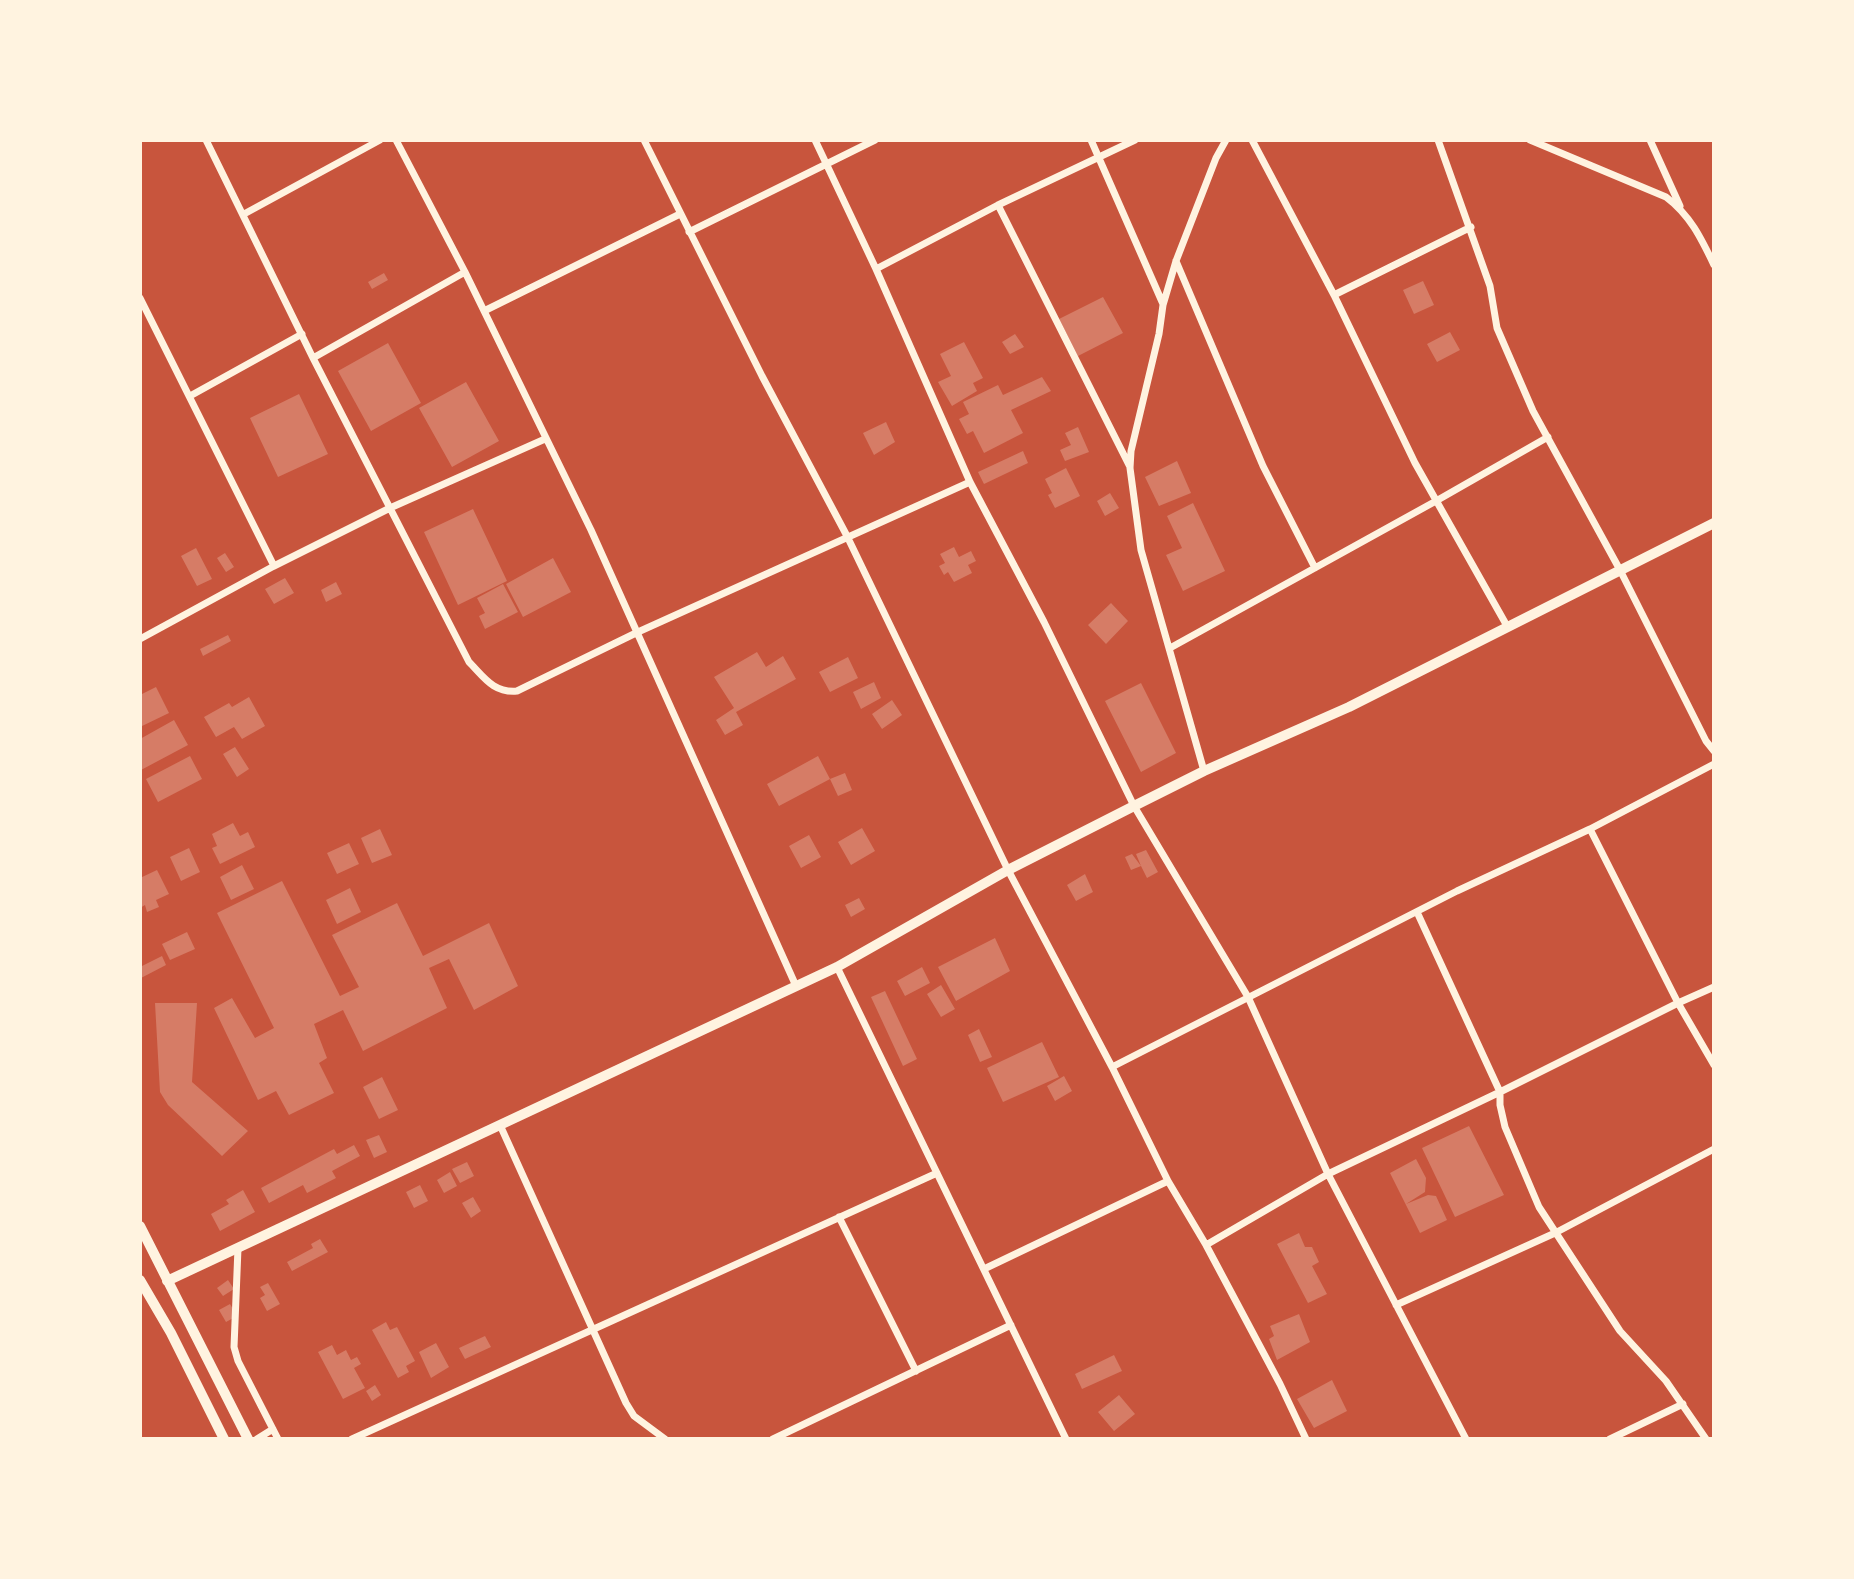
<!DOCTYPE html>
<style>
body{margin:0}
#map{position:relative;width:1854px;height:1579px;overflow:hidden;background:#c8553d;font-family:Helvetica,sans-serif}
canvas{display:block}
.frame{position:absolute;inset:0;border:142px solid #fff3e0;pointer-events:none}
</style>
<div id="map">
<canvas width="1854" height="1579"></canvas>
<div class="frame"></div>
</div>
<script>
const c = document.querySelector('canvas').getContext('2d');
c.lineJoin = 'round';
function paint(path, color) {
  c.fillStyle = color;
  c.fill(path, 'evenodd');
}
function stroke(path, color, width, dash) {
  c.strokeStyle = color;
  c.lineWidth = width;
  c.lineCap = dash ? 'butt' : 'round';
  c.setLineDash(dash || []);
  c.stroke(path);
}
paint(new Path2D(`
 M 384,273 L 388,280 L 372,289 L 368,282 Z
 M 1423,281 L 1434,305 L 1414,314 L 1403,290 Z
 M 1103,297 L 1123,333 L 1078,356 L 1059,319 Z
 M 1450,332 L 1460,350 L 1437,362 L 1427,344 Z
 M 1015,334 L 1024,347 L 1010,354 L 1002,342 Z
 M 964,342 L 983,378 L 973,383 L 977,391 L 952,406 L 938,382 L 951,376 L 940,354 Z
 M 388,343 L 421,403 L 371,431 L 338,371 Z
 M 1042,377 L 1051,391 L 1011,410 L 1023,433 L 984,453 L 973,431 L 967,434 L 959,419 L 969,414 L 963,402 L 998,385 L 1003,395 Z
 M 466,382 L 499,441 L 452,467 L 419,408 Z
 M 299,394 L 328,454 L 278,477 L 250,418 Z
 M 886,422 L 895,442 L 874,455 L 863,433 Z
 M 1078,427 L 1089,452 L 1065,461 L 1060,450 L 1071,445 L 1065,433 Z
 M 1023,451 L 1028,463 L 984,484 L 978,472 Z
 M 1177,461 L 1191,493 L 1159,506 L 1145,477 Z
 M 1066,468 L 1080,496 L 1055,508 L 1048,495 L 1052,493 L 1045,479 Z
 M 1110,493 L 1119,508 L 1105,516 L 1097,501 Z
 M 1193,503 L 1225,571 L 1183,591 L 1166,555 L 1182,548 L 1167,516 Z
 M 473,509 L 507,581 L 458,605 L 424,532 Z
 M 954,547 L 959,557 L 971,551 L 976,561 L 968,565 L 972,573 L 954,582 L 948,572 L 944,575 L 939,566 L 945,563 L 940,554 Z
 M 196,548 L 212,579 L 197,586 L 181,556 Z
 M 225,553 L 234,567 L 226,572 L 217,558 Z
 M 553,558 L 571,592 L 523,617 L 506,584 Z
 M 285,578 L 294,593 L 274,604 L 265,589 Z
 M 336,582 L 342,594 L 326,602 L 321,590 Z
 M 503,584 L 518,612 L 485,629 L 479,616 L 485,613 L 477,598 Z
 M 1111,603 L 1128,621 L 1106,644 L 1088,625 Z
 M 228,635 L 231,641 L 203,656 L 200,649 Z
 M 757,652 L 766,667 L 783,656 L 796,679 L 736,712 L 743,725 L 725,735 L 716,720 L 734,708 L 714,677 Z
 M 848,657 L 858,678 L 830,692 L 819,672 Z
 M 874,682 L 881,698 L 861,709 L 853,692 Z
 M 1141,683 L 1176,753 L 1141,772 L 1105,701 Z
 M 156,687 L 169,713 L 140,727 L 140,695 Z
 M 249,697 L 265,726 L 242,739 L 234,727 L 216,737 L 204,717 L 229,703 L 232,707 Z
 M 892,700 L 902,715 L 882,729 L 872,714 Z
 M 174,720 L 188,745 L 141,770 L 140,739 Z
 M 235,747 L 249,769 L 237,777 L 223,754 Z
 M 190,756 L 202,779 L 158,802 L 146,779 Z
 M 818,756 L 830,779 L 845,773 L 852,790 L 838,796 L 830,779 L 779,806 L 767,784 Z
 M 233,823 L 240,836 L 248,832 L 255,847 L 220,864 L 212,848 L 217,846 L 212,834 Z
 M 862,828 L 875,851 L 851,865 L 838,842 Z
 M 380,829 L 392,855 L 372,863 L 361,838 Z
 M 809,835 L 821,857 L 801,868 L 789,846 Z
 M 349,843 L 359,864 L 337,874 L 327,853 Z
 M 189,848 L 200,872 L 181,881 L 170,857 Z
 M 1146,850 L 1158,872 L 1147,878 L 1141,866 L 1131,870 L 1125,857 L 1132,854 L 1141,866 L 1136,854 Z
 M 242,865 L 254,889 L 231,900 L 220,877 Z
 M 157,870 L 169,894 L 156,900 L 159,907 L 147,912 L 145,905 L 140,908 L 140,878 Z
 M 1085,874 L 1093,892 L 1076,901 L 1067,885 Z
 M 282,881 L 340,996 L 359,987 L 332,935 L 397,903 L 423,956 L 489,923 L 518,986 L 474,1010 L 449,959 L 429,968 L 447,1008 L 363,1051 L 343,1010 L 314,1024 L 327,1058 L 319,1063 L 334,1093 L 289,1115 L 276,1091 L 258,1100 L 214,1008 L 232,998 L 255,1038 L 274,1028 L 217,913 Z
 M 350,888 L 361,912 L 337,924 L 326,900 Z
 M 859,898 L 865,909 L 851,917 L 845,905 Z
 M 187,932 L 195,949 L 170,960 L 162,944 Z
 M 995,938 L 1010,971 L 956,1001 L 938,967 Z
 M 162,956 L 166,965 L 141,978 L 140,967 Z
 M 922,967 L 930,983 L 905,996 L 897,981 Z
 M 941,985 L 955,1009 L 941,1017 L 927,994 Z
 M 885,991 L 917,1059 L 903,1066 L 871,997 Z
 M 155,1003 L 197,1003 L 192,1082 L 248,1131 L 222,1156 L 168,1105 L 160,1092 Z
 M 979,1029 L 992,1057 L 980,1062 L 968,1035 Z
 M 1042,1042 L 1059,1077 L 1003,1102 L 987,1068 Z
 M 1064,1076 L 1072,1091 L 1055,1101 L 1047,1086 Z
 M 382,1077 L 398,1110 L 379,1119 L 363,1087 Z
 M 1469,1126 L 1504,1195 L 1455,1217 L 1422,1148 Z
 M 379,1135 L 387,1152 L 374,1158 L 366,1140 Z
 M 354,1145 L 360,1156 L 332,1171 L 336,1178 L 307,1193 L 303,1185 L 269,1203 L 261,1188 L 334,1149 L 337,1154 Z
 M 1416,1159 L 1426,1178 L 1425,1192 L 1406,1204 L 1428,1195 L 1436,1196 L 1447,1220 L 1420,1233 L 1390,1173 Z
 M 467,1162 L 474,1176 L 460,1183 L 452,1169 Z
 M 450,1172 L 457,1186 L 444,1193 L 437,1180 Z
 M 420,1185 L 428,1201 L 414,1208 L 406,1192 Z
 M 243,1190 L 255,1212 L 220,1231 L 211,1214 L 229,1204 L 226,1200 Z
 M 473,1197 L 481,1211 L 471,1218 L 462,1203 Z
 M 1299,1233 L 1305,1247 L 1312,1247 L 1319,1262 L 1312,1266 L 1327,1294 L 1308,1303 L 1277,1244 Z
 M 320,1239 L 328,1252 L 292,1271 L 287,1262 L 313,1248 L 311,1244 Z
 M 228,1280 L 234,1289 L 223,1296 L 217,1288 Z
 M 268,1283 L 280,1304 L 267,1311 L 260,1298 L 265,1295 L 260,1287 Z
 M 230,1304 L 237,1316 L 226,1322 L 219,1310 Z
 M 1299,1314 L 1310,1342 L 1277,1360 L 1269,1339 L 1274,1336 L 1270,1326 Z
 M 386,1322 L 390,1330 L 397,1327 L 415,1361 L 406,1366 L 409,1372 L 398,1378 L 372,1330 Z
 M 485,1336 L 491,1347 L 465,1359 L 459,1348 Z
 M 436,1343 L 449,1367 L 431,1378 L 419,1352 Z
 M 332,1345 L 337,1355 L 346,1350 L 351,1360 L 357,1357 L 361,1364 L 354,1368 L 365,1388 L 343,1399 L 318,1352 Z
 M 1114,1355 L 1122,1371 L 1082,1389 L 1075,1374 Z
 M 1332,1380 L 1347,1411 L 1314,1428 L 1297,1399 Z
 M 375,1385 L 381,1395 L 372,1401 L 366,1391 Z
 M 1119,1395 L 1135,1414 L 1114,1431 L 1098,1412 Z`), '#d67c66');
stroke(new Path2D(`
 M 206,140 L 313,358 L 469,662 C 484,677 493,693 517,691 L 638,632 L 970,482
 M 396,140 L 465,272 L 591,530 L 796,986
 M 644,140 L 762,376 L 847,536 L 1008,870 L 1112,1067 L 1168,1181 L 1206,1245 L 1280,1384 L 1306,1439
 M 815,140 L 876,269 L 970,482 L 1044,622 L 1134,806 L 1248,997 L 1328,1174 L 1466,1439
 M 1091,140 L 1163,304
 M 1252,140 L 1334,295 L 1415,463 L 1507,626
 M 1438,140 L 1490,286 L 1497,328 L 1533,411 L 1620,570 L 1706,741 L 1714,751
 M 1530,140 L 1666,197 C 1690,215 1701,238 1714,265
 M 1650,140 L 1680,206
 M 998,205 L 1130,467
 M 244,214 L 380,140
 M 689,232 L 875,140
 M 1176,261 L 1263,466 L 1315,568
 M 876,269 L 998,205 L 1135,140
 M 1334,295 L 1471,227
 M 140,298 L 274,566
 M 484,311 L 680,214
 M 313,358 L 465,272
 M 190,396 L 302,334
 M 140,639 L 274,566 L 390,508 L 545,439
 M 1170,648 L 1436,501 L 1548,437
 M 1204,771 L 1141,550 L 1130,468 L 1131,451 L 1159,334 L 1163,305 L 1176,261 L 1216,158 L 1226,140
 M 1590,829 L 1678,1003 L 1714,1065
 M 1417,912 L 1500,1092 L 1500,1105 L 1505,1127 L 1539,1207 L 1620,1331 L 1666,1381 L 1706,1439
 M 837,967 L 1066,1439
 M 1112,1067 L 1457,891 L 1590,829 L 1714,764
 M 500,1125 L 626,1403 L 634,1416 L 665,1439
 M 839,1217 L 916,1371
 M 1206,1245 L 1328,1174 L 1500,1092 L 1678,1003 L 1714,987
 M 238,1248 L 234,1347 L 238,1361 L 278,1439
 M 984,1269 L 1168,1181
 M 1396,1305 L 1555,1233 L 1714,1149
 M 257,1439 L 273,1429
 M 352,1439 L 937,1173
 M 773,1439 L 1011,1325
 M 1610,1439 L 1683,1404`), '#fff3e0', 7);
stroke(new Path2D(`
 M 140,1226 L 248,1439
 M 140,1280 L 171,1333 L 224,1439
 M 167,1281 L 837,967 L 1008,870 L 1134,806 L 1204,771 L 1349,707 L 1714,523`), '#fff3e0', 10);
</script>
